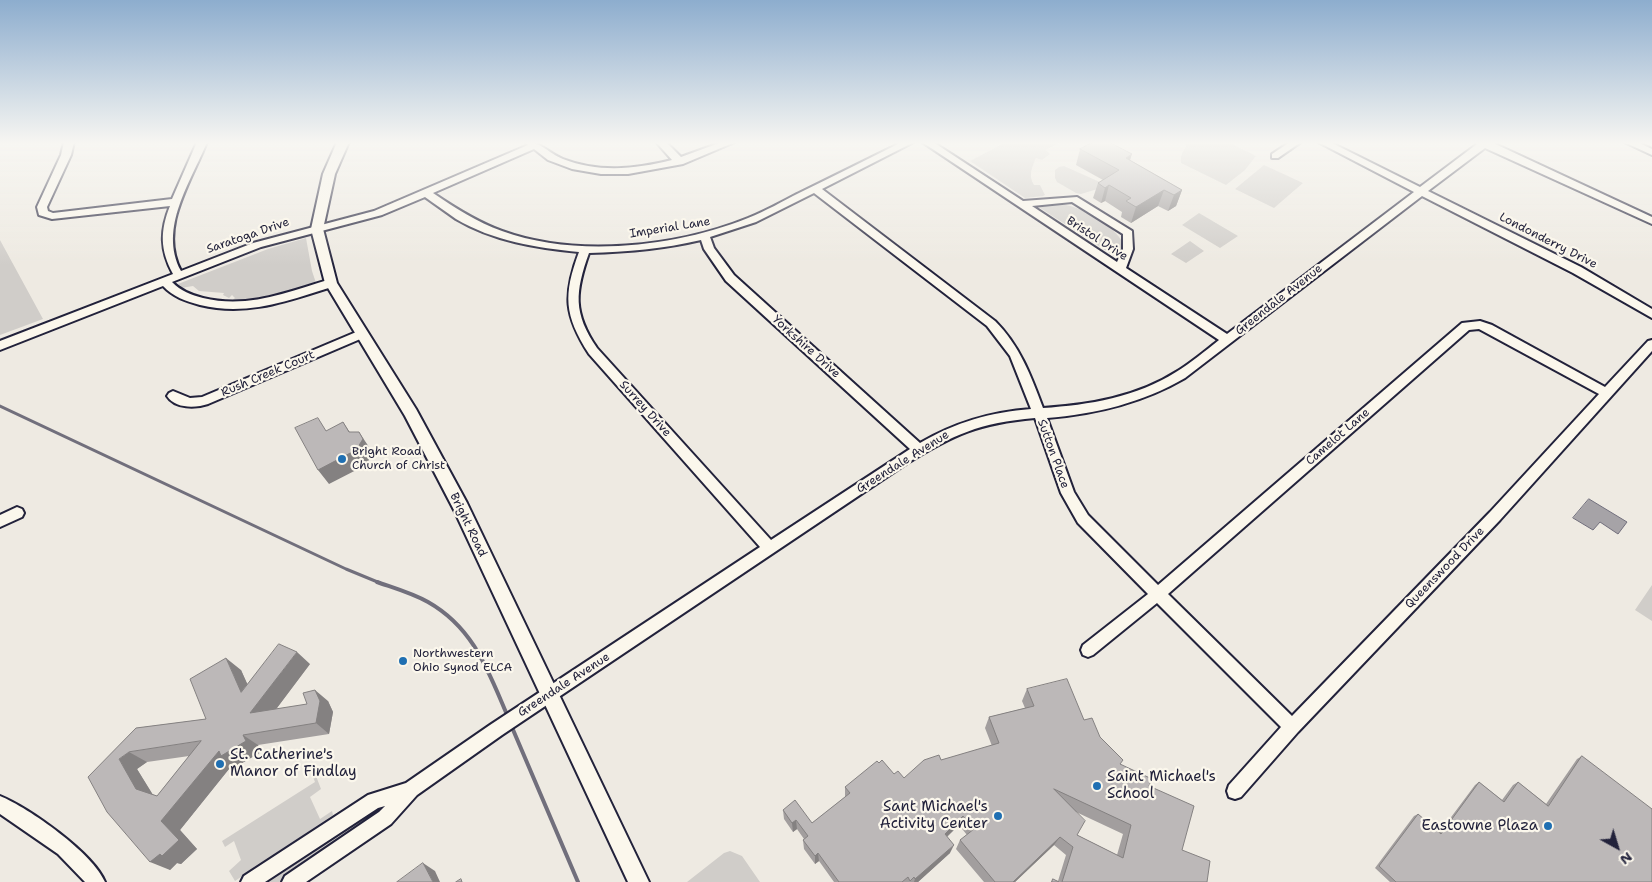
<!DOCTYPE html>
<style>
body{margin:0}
#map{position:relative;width:1652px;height:882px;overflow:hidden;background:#eeeae2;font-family:"Shantell Sans",sans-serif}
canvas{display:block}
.north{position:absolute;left:1592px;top:822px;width:50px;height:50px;-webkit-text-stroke:4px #fbf7ec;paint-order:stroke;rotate:141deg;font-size:14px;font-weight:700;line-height:20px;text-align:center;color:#22223b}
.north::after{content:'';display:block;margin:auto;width:18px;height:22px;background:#22223b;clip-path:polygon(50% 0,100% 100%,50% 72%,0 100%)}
</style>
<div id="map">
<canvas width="1652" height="882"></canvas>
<div class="north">N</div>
</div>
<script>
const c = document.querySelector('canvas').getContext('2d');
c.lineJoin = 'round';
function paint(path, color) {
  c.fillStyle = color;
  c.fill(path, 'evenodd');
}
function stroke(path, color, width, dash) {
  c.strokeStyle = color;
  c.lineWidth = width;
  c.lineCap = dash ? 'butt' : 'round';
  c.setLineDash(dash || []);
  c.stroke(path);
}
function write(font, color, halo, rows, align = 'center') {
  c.font = font + ' "Shantell Sans",sans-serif';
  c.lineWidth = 4.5;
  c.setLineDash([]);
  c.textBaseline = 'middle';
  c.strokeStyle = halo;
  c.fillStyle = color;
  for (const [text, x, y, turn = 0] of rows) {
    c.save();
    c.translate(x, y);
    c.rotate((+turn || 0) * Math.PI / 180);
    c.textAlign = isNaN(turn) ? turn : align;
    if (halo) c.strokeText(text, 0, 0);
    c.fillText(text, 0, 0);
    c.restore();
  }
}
paint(new Path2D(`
 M 1006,142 L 1061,142 L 1046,150 L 1050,154 L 1042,160 L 1036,158 C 1032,168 1028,175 1034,185 L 1040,185 L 1045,195 L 1043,196 L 1025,198 L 970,161 Z
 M 1188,142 L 1228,142 L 1256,156 L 1245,170 L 1226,185 L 1181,163 L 1181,156 Z
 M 1264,165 L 1303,183 L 1274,208 L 1235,189 Z
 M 1064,166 L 1102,183 L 1101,188 L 1081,194 L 1076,193 L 1057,182 L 1055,178 L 1055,170 L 1059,167 Z
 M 1057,204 C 1080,205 1109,221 1122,241 L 1121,247 L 1123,249 L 1119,259 L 1037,206 Z
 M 1199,213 L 1238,236 L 1220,248 L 1182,225 Z
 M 306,238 L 312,271 L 317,286 L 254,303 L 231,301 L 235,298 L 232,295 L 229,298 L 223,295 L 224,293 L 199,291 L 193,286 L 181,288 L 178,284 L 268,249 Z
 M 0,240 L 43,319 L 0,335 Z
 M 1190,241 L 1204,251 L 1186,263 L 1171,254 Z
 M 1652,585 L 1652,621 L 1635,610 Z
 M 316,776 L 321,789 L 310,797 L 320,819 L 332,811 L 333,815 L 235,881 L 229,871 L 241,860 L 234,841 L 225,847 L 222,841 L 315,782 L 313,777 Z
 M 383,805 L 385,808 L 283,882 L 264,882 L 378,806 Z
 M 730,851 L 742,856 L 760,882 L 687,882 L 724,853 Z`), '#d0cdc9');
const water = new Path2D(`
 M 1589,499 L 1627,522 L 1618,534 L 1600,522 L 1593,530 L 1573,518 Z`);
paint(water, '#a6a3a7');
stroke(water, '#716f7c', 1);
stroke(new Path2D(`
 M 0,406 L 346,569 L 380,583`), '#716f7c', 3);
stroke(new Path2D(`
 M 377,582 C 394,588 412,593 428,602 C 474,628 488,671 508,717
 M 511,725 L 578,882`), '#716f7c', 4);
const minor = new Path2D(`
 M 64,142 L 74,142 L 71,155 L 47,207 L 48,211 L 53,213 L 172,199 L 197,142 L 207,142 C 191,182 158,228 181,271 L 253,243 L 374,211 L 528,145 L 525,142 C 542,142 548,153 563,159 C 599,173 636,169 672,160 L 656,142 L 666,142 L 681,157 L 722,142 L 735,142 L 683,164 L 628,174 L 601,174 L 572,169 L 548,160 L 534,149 L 433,193 C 455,208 477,222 502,231 C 576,258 676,247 748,218 C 766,211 783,201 799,193 C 834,176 868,159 902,142 L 914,142 L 822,189 L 995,321 C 1020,346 1031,376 1043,408 C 1089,405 1137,397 1176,372 C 1191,363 1205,351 1219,340 L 922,142 L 933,142 L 1023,201 L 1077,197 L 1132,231 L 1133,249 L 1126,268 L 1227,334 L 1414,192 L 1318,142 L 1330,142 L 1420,187 L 1477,144 L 1475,142 L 1491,142 L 1652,217 L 1652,224 L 1485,148 L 1428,191 L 1581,267 L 1652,309 L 1652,318 L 1573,273 L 1422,196 L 1185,378 C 1142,403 1096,414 1047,418 L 1074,492 L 1088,515 L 1158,585 L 1462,323 L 1480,321 L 1492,325 L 1605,387 L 1648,341 L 1652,340 L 1652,351 L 1500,520 L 1298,732 L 1241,797 L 1235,799 L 1229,797 L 1227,791 L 1229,785 L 1281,727 L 1157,603 L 1093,655 L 1088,657 L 1083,655 L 1081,650 L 1083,645 L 1148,594 L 1078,523 L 1061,493 L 1035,418 C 979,423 954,434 906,464 L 502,735 L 417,795 L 391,824 L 306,882 L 282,882 L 285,876 L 379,812 L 385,806 L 378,808 L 265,882 L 241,882 L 244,876 L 368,795 L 406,783 L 490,725 L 760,547 L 589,354 C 564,315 563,295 579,252 C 537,248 493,241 456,219 C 446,212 435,204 425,197 L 382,215 L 261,247 L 172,282 C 181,291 191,295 203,298 C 248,309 288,292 331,279 L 335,280 L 336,283 L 335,286 C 290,300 248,317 200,305 C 186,301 173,297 163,286 L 0,350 L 0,341 L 173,274 C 160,250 160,231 170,206 L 52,219 L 39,215 L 37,207 L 61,155 ZM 814,193 L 987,326 L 1010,356 L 1031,409 C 991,412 956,422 920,443 L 734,275 L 714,248 L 710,237 L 756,222 ZM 1072,202 L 1123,234 L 1123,249 L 1117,262 L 1032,206 ZM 701,240 L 704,249 L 726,281 L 910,449 L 771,540 L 597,348 C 573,313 575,292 589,253 C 627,252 663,249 701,240 ZM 1479,329 L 1599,394 L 1490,512 L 1292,716 L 1168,594 L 1469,330 Z
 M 1290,142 L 1301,142 L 1278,158 L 1272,158 L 1272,154 Z
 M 1624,142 L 1637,142 L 1652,149 L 1652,155 Z
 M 361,330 L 365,331 L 367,334 L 365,337 L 208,404 C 196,408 175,409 167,396 L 169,393 L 173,391 L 190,398 L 202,397 Z
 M 17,507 L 22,509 L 24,513 L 22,517 L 0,527 L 0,515 Z
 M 0,796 C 29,808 93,853 105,882 L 85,882 L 58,854 L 0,814 Z`);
const major = new Path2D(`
 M 337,142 L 349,142 L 335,174 L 323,229 L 337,283 L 416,409 L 467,503 L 649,882 L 628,882 L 454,510 L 405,416 L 325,283 L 311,229 L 323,174 Z`);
stroke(minor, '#22223b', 4);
stroke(major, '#22223b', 4);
paint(minor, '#fbf7ec');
paint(major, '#fbf7ec');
paint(new Path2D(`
 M 1080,149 L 1130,160 L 1182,190 L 1176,206 L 1168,211 L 1158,206 L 1131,223 L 1121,217 L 1122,212 L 1105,201 L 1101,203 L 1093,198 L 1098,183 L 1103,180 L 1076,165 Z
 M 310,664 L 276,709 L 328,701 L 333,712 L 329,734 L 258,745 L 261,752 L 237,766 L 233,764 L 180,830 L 197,849 L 181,864 L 177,863 L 170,870 L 107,812 L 136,728 L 206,719 L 241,670 L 247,684 ZM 189,756 L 157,796 L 152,794 L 137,769 L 147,762 Z
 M 1027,689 L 1084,720 L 1100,737 L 1120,764 L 1149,786 L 1182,850 L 1207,882 L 1051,882 L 1053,879 L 1058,881 L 1066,855 L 1054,845 L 1015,882 L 984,882 L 956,849 L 960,840 L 967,835 L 959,825 L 947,837 L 950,853 L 918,882 L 834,882 L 819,861 L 815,864 L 804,849 L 803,840 L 804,839 L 797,829 L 793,832 L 784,819 L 783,810 L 812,823 L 845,797 L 845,787 L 894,774 L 904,778 L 941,760 L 992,746 L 985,728 L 989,717 L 1025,708 L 1022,701 ZM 1076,812 L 1123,834 L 1117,855 L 1077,835 Z
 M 1582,756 L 1652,882 L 1390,882 L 1375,868 L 1414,816 L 1418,814 L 1440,832 L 1475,785 L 1479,782 L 1502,800 L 1513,785 L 1518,782 L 1546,804 L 1577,759 Z`), '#a29e9e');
paint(new Path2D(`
 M 1132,154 L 1127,170 L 1126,158 Z
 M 1109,185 L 1105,201 L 1101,203 L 1105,188 Z
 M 1164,190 L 1158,206 L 1131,223 L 1136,207 Z
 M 1182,190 L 1176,206 L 1168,211 L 1174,195 Z
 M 343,422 L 353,437 L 359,432 L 373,453 L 366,465 L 329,484 L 318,470 Z
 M 297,652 L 310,664 L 265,724 L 250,713 Z
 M 226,658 L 241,670 L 256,703 L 241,692 Z
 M 315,690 L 328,701 L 333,712 L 329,734 L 316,723 Z
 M 243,735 L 258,745 L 261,752 L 237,766 L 233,764 L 180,830 L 197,849 L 181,864 L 177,863 L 170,870 L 150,862 L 161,821 L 219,751 Z
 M 129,752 L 147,762 L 137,769 L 155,798 L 136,789 L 119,759 Z
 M 963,816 L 959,825 L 941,842 L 945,834 Z
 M 796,820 L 797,829 L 793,832 L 792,823 Z
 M 1060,837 L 1054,845 L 1015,882 L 1013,882 Z
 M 954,845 L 950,853 L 918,882 L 914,882 L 915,879 Z
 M 818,853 L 819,861 L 815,864 L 815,856 Z
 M 423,863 L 435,871 L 440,882 L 433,882 Z`), '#848181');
const building = new Path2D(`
 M 1094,142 L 1109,142 L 1132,154 L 1126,158 L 1182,190 L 1174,195 L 1164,190 L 1136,207 L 1126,201 L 1131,198 L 1109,185 L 1105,188 L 1098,183 L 1119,170 L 1080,149 Z
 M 318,418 L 326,431 L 343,422 L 349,432 L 359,432 L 363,439 L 356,450 L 318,470 L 295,428 Z
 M 279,644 L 297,652 L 250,713 L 307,704 L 303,693 L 315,690 L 320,701 L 316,723 L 243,735 L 246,741 L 221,756 L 219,751 L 161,821 L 179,840 L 162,856 L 160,854 L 150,862 L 107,812 L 88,777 L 136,728 L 206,719 L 190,679 L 226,658 L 241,692 ZM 201,741 L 157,796 L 136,789 L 119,759 L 129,752 Z
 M 1067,679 L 1084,720 L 1092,718 L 1100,737 L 1123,760 L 1120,764 L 1152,779 L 1149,786 L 1194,806 L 1182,850 L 1210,861 L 1207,882 L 1062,882 L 1073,847 L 1060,837 L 1013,882 L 995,882 L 960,840 L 974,829 L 963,816 L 945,834 L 954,845 L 915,879 L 914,877 L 910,881 L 908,877 L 902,882 L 839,882 L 818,853 L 815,856 L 803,840 L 808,836 L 796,820 L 792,823 L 783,810 L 795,800 L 812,823 L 850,793 L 845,787 L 877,761 L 879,763 L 882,760 L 894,774 L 898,771 L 904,778 L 924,760 L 939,755 L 941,760 L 999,743 L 989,717 L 1034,706 L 1027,689 ZM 1054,789 L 1131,825 L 1123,858 L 1077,835 L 1085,821 Z
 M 1582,756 L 1652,809 L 1652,882 L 1396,882 L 1379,866 L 1418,814 L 1441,834 L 1479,782 L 1504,802 L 1518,782 L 1548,806 Z
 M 423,863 L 433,882 L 397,882 Z
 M 461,879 L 462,882 L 456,882 Z
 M 1053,879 L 1059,882 L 1052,882 Z`);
paint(building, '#bcb8b8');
stroke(building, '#848181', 1);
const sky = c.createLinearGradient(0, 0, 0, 265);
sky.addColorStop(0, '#8dadce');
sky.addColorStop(0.54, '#f7f6f2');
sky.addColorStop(1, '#f7f6f200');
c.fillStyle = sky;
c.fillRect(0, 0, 1652, 265);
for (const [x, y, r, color] of [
 [342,459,5,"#1f6fb2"],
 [403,661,5,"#1f6fb2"],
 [220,764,5,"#1f6fb2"],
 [1097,786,5,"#1f6fb2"],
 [998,816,5,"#1f6fb2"],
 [1548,826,5,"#1f6fb2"]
]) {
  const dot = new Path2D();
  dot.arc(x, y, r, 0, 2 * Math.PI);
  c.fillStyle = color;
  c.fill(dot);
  stroke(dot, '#fbf7ec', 2);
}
write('12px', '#22223b', '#fbf7ec', [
 ["Imperial Lane",670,228,-9],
 ["Saratoga Drive",248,236,-19],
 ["Bristol Drive",1097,239,33],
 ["Londonderry Drive",1548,241,27],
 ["Greendale Avenue",1279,300,-38],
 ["Yorkshire Drive",806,347,42],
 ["Rush Creek Court",268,374,-23],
 ["Surrey Drive",645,409,48],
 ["Camelot Lane",1338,437,-41],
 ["Sutton Place",1053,454,70],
 ["Greendale Avenue",903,462,-32],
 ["Bright Road",468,525,64],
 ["Queenswood Drive",1445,568,-46],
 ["Greendale Avenue",564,685,-33]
]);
write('12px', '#22223b', '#fbf7ec', [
 ["Bright Road",352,452],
 ["Church of Christ",352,466],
 ["Northwestern",413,654],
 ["Ohio Synod ELCA",413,668]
], 'left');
write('15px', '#22223b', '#fbf7ec', [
 ["St. Catherine's",230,755],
 ["Manor of Findlay",230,772],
 ["Saint Michael's",1107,777],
 ["School",1107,794],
 ["Sant Michael's",988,807,"right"],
 ["Activity Center",988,824,"right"],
 ["Eastowne Plaza",1538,826,"right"]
], 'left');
</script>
